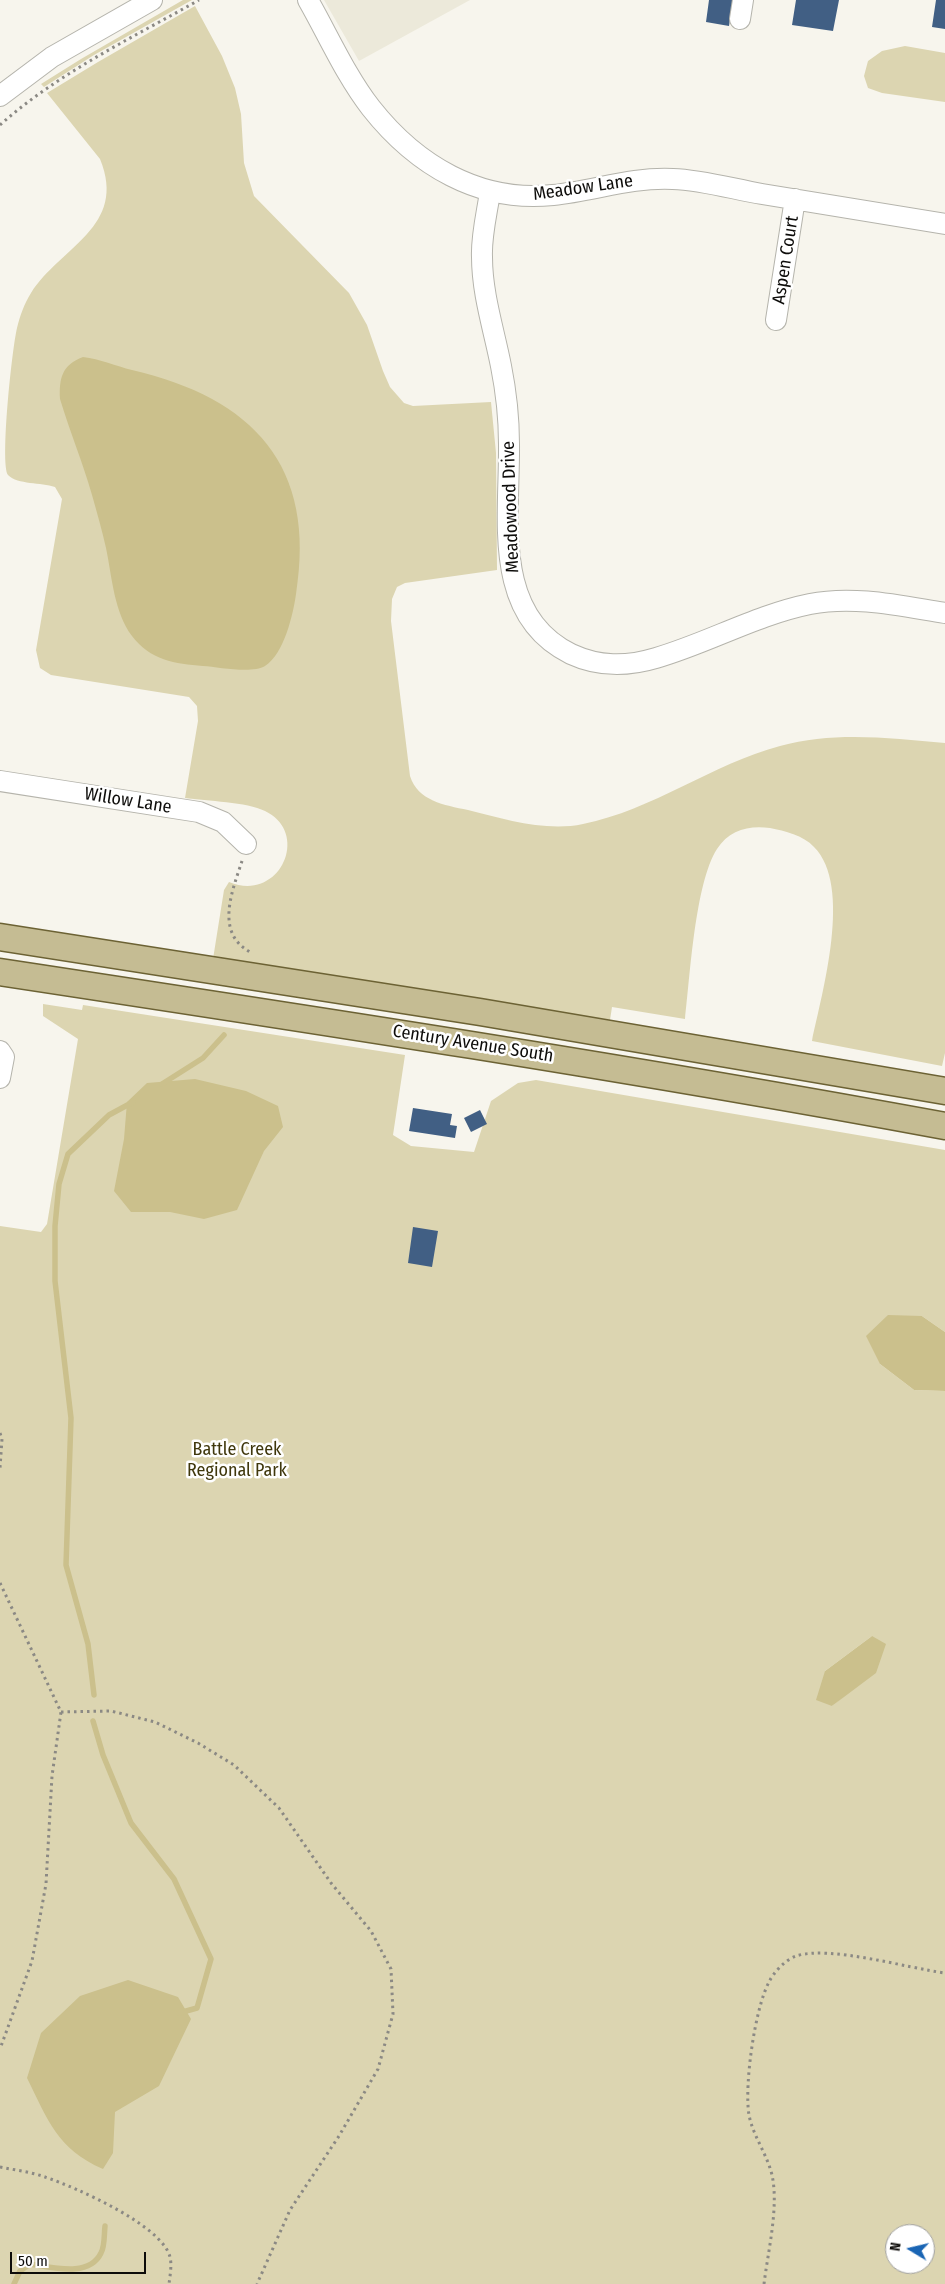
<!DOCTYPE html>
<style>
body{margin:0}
#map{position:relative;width:945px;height:2284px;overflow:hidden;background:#f7f5ed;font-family:"Fira Sans Condensed",sans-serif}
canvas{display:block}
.north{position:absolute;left:885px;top:2224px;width:50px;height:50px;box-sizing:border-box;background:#fff;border:1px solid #9e9e9d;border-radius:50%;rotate:279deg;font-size:14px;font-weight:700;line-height:20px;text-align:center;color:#0d0c0a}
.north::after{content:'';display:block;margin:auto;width:18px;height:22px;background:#1a65b4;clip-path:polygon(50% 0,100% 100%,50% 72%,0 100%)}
.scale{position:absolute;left:10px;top:2252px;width:136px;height:22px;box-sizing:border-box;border:2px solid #0d0c0a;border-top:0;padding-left:6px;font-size:15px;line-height:18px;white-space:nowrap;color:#0d0c0a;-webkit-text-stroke:4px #fff;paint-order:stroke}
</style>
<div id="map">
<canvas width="945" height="2284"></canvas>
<div class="north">N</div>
<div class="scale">50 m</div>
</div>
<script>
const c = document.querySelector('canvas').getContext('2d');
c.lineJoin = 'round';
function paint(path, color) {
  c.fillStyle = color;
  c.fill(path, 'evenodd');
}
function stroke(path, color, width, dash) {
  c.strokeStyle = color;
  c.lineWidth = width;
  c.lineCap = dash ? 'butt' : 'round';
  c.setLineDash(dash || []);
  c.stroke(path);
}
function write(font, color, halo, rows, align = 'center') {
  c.font = font + ' "Fira Sans Condensed",sans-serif';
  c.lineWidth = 5;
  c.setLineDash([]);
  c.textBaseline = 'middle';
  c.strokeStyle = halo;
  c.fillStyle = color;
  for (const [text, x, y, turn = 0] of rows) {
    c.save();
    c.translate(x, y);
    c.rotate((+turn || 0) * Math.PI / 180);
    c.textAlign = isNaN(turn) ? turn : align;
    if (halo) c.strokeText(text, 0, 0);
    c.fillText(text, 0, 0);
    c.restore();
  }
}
paint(new Path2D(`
 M 324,0 L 470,0 L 359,61 Z`), '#ece9da');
paint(new Path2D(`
 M 183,0 L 192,0 L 94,55 L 44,87 L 41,84 L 81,59 Z
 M 195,6 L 222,56 L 235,88 L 241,114 L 244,163 L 254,196 L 349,293 L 367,325 L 383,371 L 390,387 L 404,403 L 413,406 L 491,402 L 496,453 L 497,570 L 405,583 L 397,587 L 392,599 L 391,621 L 410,776 C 418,801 444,805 468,810 C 504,819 546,832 583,824 C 653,810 712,764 780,746 C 834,731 890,738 945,743 L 945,1053 L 942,1066 L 812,1041 C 822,993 853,886 814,847 C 803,835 785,831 770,828 C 749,825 729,830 717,849 C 695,883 690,977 685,1019 L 612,1007 L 610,1020 L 213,959 L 224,890 L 229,882 C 280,903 311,833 265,811 C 247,802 207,801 185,798 L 198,721 L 197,706 L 189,697 L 51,675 L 40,668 L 36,650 L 62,499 L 55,487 C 41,482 18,485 8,475 C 0,462 12,349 17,328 C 20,316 24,304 31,293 C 60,247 128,227 100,159 L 47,93 L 98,62 Z
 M 905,46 L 945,53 L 945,102 L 882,93 L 868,88 L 864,76 L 868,61 L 882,51 Z
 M 43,1004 L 82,1010 L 83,1005 L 405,1055 L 393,1135 L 411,1146 L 474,1152 L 491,1101 L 518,1083 L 536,1080 L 945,1150 L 945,1332 L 922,1316 L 880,1364 L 914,1390 L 945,1391 L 945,2284 L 0,2284 L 0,1226 L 41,1232 L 47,1224 L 78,1039 L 43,1016 ZM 872,1636 L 849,1692 L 832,1706 L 825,1671 ZM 895,2234 L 925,2234 L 925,2264 L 895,2264 Z`), '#dcd5b1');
paint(new Path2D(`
 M 83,357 C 100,359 116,366 132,370 C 253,398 317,466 296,594 C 293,615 284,654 265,666 C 252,674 218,667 203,666 C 175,664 150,660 132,636 C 114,612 112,577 106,548 C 102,530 97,513 92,495 C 83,463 70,432 60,399 C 59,378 62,365 83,357 Z
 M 195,1079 L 246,1091 L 278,1106 L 283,1127 L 264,1151 L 237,1210 L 204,1219 L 170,1212 L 131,1212 L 114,1191 L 124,1139 L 127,1102 L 147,1083 Z
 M 888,1315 L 922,1316 L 945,1332 L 945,1391 L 914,1390 L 880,1364 L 866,1336 Z
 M 872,1636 L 886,1644 L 876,1673 L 832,1706 L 816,1700 L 825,1671 Z
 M 128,1980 L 178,1997 L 191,2019 L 159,2086 L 115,2112 L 113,2153 L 103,2169 C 57,2149 48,2120 27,2078 L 41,2033 L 80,1996 Z`), '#cbc08c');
stroke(new Path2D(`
 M 162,1084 L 203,1058 L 224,1035
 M 94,1695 L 88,1644 L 66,1565 L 71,1418 L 55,1281 L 55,1226 L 59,1184 L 68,1154 L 109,1115 L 133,1102
 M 93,1721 L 103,1755 L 131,1823 L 174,1879 L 211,1959 L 197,2008 L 179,2013
 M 14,2284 L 20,2271 L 30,2264 C 52,2267 89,2278 101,2253 C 105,2246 104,2234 105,2226`), '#cbc08c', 5.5);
paint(new Path2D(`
 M 709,0 L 733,0 L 729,26 L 706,22 Z
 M 796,0 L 839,0 L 833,31 L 792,25 Z
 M 936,0 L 945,0 L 945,29 L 932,27 Z
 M 413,1108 L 452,1114 L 450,1125 L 457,1126 L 455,1138 L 409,1131 Z
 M 480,1110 L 487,1124 L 471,1132 L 464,1118 Z
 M 413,1227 L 438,1231 L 432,1267 L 408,1263 Z`), '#415f84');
const minor = new Path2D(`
 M 308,0 C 328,35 346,76 371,108 C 416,165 479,203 553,195 C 595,191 629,177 673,179 C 702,180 733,189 762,194 C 823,204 884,214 945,224
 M 740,19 L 743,0
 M 0,96 L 52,57 L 152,0
 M 490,192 C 487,213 481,236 482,257 C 482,294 494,330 501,366 C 506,391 509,418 509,444 C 510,517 491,615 571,654 C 599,667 626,667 656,658 C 708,643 756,615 810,604 C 854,595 901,606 945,613
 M 776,320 L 795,199
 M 0,781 L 199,812 L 223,822 L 246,844
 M 0,1051 L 4,1057 L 0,1078`);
const major = new Path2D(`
 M 0,937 L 480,1012 L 945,1091
 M 0,972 C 316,1020 631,1068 945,1126`);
stroke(minor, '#b5b4ac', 22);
stroke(major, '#6c6234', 29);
stroke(new Path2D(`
 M 0,125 C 58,73 132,38 199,0
 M 242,861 C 232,892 214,934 252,953
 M 0,1433 L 2,1439 L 0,1468
 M 0,1583 L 61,1712 L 52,1776 L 46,1884 L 32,1961 L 0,2049
 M 61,1712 L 111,1711 L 155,1722 L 198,1743 L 234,1765 L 279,1808 L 331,1883 L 371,1931 L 391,1969 L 393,2014 L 378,2069 L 339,2136 L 290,2210 L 257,2284
 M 0,2167 C 15,2170 31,2172 45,2177 C 75,2187 162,2225 170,2257 C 172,2265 170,2276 169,2284
 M 764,2284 C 768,2251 779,2207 772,2175 C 767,2154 753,2136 749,2115 C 744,2085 755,2008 769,1982 C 774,1972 785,1960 796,1956 C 829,1945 907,1968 945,1973`), '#8b8984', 3, [2.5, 4]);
stroke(minor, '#fff', 20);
stroke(major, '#c5bc93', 26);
write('18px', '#0d0c0a', '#fff', [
 ["Meadow Lane",583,188,-8],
 ["Aspen Court",786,260,-81],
 ["Meadowood Drive",511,507,-92],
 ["Willow Lane",128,801,9],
 ["Century Avenue South",473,1044,9]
]);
write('18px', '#3f370c', '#fff', [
 ["Battle Creek",237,1450],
 ["Regional Park",237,1471]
]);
</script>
